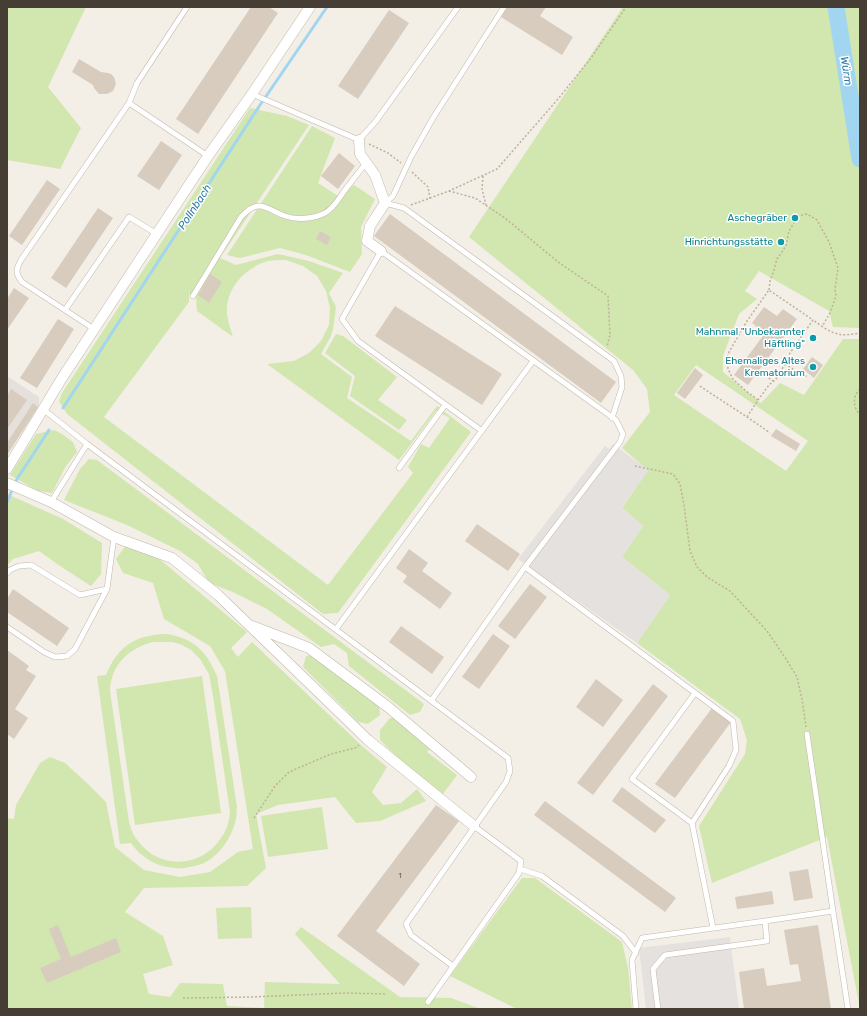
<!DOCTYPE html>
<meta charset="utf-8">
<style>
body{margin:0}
#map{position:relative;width:867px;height:1016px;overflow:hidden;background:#f3eee6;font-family:Rubik,sans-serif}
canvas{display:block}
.frame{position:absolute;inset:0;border:8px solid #463e35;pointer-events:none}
</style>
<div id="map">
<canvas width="867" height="1016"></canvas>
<div class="frame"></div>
</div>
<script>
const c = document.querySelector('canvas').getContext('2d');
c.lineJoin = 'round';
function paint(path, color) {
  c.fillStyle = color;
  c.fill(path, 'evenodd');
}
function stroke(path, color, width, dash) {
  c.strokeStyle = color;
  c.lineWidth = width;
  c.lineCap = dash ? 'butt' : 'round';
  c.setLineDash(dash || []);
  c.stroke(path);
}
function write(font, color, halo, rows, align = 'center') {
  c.font = font + ' Rubik,sans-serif';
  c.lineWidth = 3;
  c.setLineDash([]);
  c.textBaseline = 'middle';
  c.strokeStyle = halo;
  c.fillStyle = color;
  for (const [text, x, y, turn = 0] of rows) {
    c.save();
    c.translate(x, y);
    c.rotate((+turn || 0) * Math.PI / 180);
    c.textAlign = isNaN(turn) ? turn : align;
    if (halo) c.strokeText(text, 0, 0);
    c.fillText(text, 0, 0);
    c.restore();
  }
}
paint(new Path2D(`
 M 7,376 L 39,397 L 39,406 L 7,455 Z`), '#e5e0db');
paint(new Path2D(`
 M 7,7 L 86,7 L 48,87 L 81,128 L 60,169 L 7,160 Z
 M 623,7 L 860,7 L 860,328 L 833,327 L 829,311 L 759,271 L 745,291 L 757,299 L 739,314 L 723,356 L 723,372 L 761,403 L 780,383 L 804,395 L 843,339 L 860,339 L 860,1009 L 827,837 L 712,883 L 699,826 L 745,754 L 747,740 L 740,719 L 637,643 L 670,595 L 622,557 L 643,526 L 622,508 L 648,470 L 622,448 L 650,412 L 647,389 L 633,370 L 469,237 ZM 696,365 L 808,441 L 786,471 L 674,395 Z
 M 250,108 L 287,116 L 309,125 L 220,258 L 236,265 L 278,254 L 309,261 L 343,273 L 329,293 L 336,307 L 333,329 L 331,336 L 321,354 L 352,377 L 347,398 L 411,441 L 437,406 L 471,432 L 338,613 L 323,614 L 67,414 L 59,401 L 62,393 ZM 286,260 L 303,266 L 317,276 L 326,291 L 330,308 L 329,325 L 321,341 L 309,353 L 294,361 L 267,364 L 399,460 L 436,411 L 450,418 L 429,448 L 421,444 L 408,467 L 413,473 L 328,585 L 104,417 L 189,302 L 189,294 L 196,298 L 197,311 L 233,337 C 230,327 226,317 227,307 C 229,285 247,267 268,261 C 273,260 280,260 286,260 Z
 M 312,126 L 335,138 L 318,183 L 338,196 L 354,185 L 375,199 L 361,227 L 362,254 L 350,272 L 306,255 L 280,248 L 240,258 L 227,255 Z
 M 336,334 L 343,336 L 397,377 L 378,400 L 407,420 L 399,430 L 350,396 L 355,376 L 325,353 Z
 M 54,430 L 62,434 L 73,442 L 77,452 L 66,466 L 52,493 L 38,491 L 10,475 L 36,434 Z
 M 89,459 L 97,460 L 424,704 L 420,712 L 410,715 L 349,666 L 347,653 L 334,644 L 321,647 L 267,609 L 233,592 L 209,583 L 198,564 L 180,551 L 127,525 L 64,500 L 80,469 Z
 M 7,494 L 63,519 L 102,543 L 101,574 L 91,586 L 60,566 L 39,551 L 13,559 L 7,565 Z
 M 126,545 L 158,558 L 247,632 L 231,648 L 238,657 L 252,642 L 363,747 L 387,767 L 372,792 L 383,805 L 401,803 L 417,789 L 426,801 L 380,821 L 356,823 L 335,797 L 278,805 L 256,814 L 266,868 L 247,886 L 144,888 L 125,912 L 163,936 L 173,965 L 143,974 L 149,994 L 170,997 L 180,983 L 223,984 L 227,1006 L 264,1008 L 265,982 L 340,984 L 295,934 L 301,927 L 400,997 L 451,998 L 481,1009 L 7,1009 L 7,818 L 14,819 L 16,805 L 40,763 L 50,757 L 65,763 L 88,784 L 106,802 L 115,847 L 144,870 L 180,877 L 210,872 L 238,852 L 253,849 L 225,671 L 210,646 L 164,619 L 153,583 L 123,573 L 116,559 Z
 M 167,634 C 195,639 206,651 217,676 L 237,807 C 236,811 237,815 236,819 C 232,837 219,857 202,864 C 196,866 189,867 184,868 C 171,869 157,866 146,858 C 140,854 135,849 131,843 L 120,844 L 97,676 L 106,675 C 118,646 135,635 167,634 ZM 152,642 L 173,642 L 182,645 L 191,650 L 200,659 L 209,674 L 213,696 L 230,812 C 229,822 227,830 221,838 C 202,868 159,870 138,841 C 133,835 131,829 129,822 L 110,691 C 111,665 128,649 152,642 Z
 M 313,655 L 379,705 L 380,715 L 368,724 L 358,722 L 303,667 L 306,656 Z
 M 202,676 L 221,813 L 135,825 L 116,689 Z
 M 390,718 L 396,718 L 431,748 L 427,752 L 457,775 L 443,794 L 404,764 L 380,740 L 380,730 Z
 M 322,807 L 328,849 L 268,857 L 261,816 Z
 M 522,878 L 535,878 L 622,942 L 628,968 L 632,1009 L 517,1009 L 450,976 Z
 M 251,907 L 252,938 L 218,939 L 216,908 Z`), '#d1e7af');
paint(new Path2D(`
 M 613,444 L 649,470 L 622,507 L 643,526 L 622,557 L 670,595 L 637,643 L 518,559 L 605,446 L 609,449 Z
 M 730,937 L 739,1009 L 646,1009 L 639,948 Z`), '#e4e1de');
stroke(new Path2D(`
 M 63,408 L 258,108 L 327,7
 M 7,502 L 17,479 L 49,430`), '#a2d5f0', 3);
stroke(new Path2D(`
 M 836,7 L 860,159`), '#a2d5f0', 17);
paint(new Path2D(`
 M 251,7 L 269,7 L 278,13 L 198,134 L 176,119 Z
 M 507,7 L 546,7 L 540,16 L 573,37 L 562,55 L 501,17 Z
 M 389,10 L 409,23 L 358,99 L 338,86 Z
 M 79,59 L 101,72 L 108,73 L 111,74 L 114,77 L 116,84 L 113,91 L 107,94 L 99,94 L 94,88 L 93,85 L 72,72 Z
 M 161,141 L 182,155 L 159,190 L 137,176 Z
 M 339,153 L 355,166 L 338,189 L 321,176 Z
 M 47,180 L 60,189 L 22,245 L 9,236 Z
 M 98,208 L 113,218 L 66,288 L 51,278 Z
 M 390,214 L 616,382 L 601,403 L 374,236 Z
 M 320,231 L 331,237 L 327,245 L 316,239 Z
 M 210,274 L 222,282 L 209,303 L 198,295 Z
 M 14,288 L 29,298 L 7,330 L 7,299 Z
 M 395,306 L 502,374 L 482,405 L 375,336 Z
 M 764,307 L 777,316 L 783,309 L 797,319 L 748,385 L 734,375 L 765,333 L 752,323 Z
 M 58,319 L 74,329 L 37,388 L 20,378 Z
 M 812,357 L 823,365 L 814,378 L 803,369 Z
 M 695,368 L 703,375 L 685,399 L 677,393 Z
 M 11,389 L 27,400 L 7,429 L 7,396 Z
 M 33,403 L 38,407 L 7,455 L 7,443 Z
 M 776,429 L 800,444 L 796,451 L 771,436 Z
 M 477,524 L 520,554 L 508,571 L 465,541 Z
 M 409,549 L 428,563 L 422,571 L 452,593 L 440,609 L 403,582 L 407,576 L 396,568 Z
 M 530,584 L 547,597 L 515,639 L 498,626 Z
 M 13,589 L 69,628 L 57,646 L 7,612 L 7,599 Z
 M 401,626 L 444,657 L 432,674 L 389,642 Z
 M 493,634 L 510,646 L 479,689 L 462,677 Z
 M 7,650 L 29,666 L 26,670 L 36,676 L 15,709 L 28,718 L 14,739 L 7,734 Z
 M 596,679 L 623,700 L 603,727 L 576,707 Z
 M 653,684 L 668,696 L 593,795 L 577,783 Z
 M 712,708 L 731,722 L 675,798 L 655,784 Z
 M 622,787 L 666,820 L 655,833 L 612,801 Z
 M 545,801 L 676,898 L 665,912 L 534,815 Z
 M 436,805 L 459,821 L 376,931 L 420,964 L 404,986 L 337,936 Z
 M 808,869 L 813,898 L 794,901 L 789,872 Z
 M 772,891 L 774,904 L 737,909 L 735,897 Z
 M 58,925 L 71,957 L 116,938 L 121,952 L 47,983 L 40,968 L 61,959 L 49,929 Z
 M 818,925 L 831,1009 L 744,1009 L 739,972 L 764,968 L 767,986 L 801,981 L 798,964 L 790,965 L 784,930 Z`), '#d7ccbe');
const lane = new Path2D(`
 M 252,94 L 359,140 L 376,121 L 458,7
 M 129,103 L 208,156
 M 385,203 L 404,208 L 614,361 L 621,376 L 622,387 L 612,418
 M 385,203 L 393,196 L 411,157 L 433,118 L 504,7
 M 193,296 L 241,217 C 259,197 266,209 285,216 C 296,220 314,219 325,213 C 334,208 339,198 345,190 C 352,181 359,172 366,163
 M 65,310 L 129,217 L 157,234
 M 94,329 L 22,282 C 15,273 16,269 21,260 L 129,103 L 137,83 L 187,7
 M 43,409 L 87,444 L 508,758 L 510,771 L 506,782 L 406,924 L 411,935 L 453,966
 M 399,468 L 445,405
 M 51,502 L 87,444
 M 525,567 L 733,721 L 736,750 L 729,766 L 692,823
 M 7,573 L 10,570 L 19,566 L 31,565 L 80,595 L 107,589
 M 7,627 L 44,652 L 55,657 L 67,656 L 75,649 L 107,589 L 114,537
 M 336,629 L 533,361
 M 695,693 L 632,779 L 692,823 L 713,928
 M 431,701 L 525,567 L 620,442 L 623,434 L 616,420 L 381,251 L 342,319 L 358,341 L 482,431
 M 807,734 L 833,911 L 848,1009
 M 520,869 L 542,876 L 623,936 L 636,953
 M 428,1002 L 519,873 L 521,861 L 474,826
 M 636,1009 L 632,960 L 642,938 L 765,921
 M 658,1009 L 653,969 L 665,955 L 767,941 L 765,921 L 833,911`);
const street = new Path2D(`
 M 359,140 L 360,154 L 375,175 L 385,203 L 370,226 L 367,241 L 381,251
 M 7,469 L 62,378 L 208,156 L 252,94 L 310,7
 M 7,483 L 51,502 L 114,537 L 172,558 L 218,595 L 368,740 L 474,826
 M 252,626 L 309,648 L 388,707 L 471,777`);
stroke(lane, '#c1b8ac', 6);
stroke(street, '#c1b8ac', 11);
stroke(new Path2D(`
 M 369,144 L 388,153 L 401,163
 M 412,172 L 428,187 L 430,199
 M 483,176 L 482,189 L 486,205
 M 449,191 L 475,198 L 505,218 L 558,262 L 608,296 L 610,335 L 607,347
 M 411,205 L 449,191 L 497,169 L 558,99 L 591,58 L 626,7
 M 769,290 L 770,281 L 773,273 L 777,259 L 786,246 L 789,231 L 798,216 L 807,214 L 817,220 L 829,242 L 838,268 L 835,289 L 836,296 L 830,313 L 822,327
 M 785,364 L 805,377 L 808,374
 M 759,371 L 773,381
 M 700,386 C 723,402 747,416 770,433
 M 860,389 C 852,397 853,407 860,415
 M 758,400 L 746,391 L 733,379 L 728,369 L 727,358 L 729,352 L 747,321 L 769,290 L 813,320
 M 747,417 L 758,400 L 769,385 L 776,379 L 785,364 L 790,353 L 813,320 C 820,325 829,332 838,334 C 845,336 853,334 860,333
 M 635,466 L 673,474 L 680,484 L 684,505 L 690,551 L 697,567 L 707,577 L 730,591 L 767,631 L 786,659 L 797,677 L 802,699 L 806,727
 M 254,818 L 275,786 L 289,772 L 331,754 L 355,748 L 359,745
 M 183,998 L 252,997 L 345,993 L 387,994`), '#c0b09a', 1.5, [2, 2]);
stroke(lane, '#fff', 5);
stroke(street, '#fff', 10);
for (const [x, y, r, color] of [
 [795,218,4,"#0f9aa8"],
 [781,242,4,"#0f9aa8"],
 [813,338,4,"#0f9aa8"],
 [813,367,4,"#0f9aa8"]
]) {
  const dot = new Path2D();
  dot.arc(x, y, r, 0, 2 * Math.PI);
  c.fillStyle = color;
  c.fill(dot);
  stroke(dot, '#fff', 1.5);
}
write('8px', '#6a6257', null, [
 ["1",400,876]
]);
write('10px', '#0d838f', '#fff', [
 ["Aschegräber",787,218],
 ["Hinrichtungsstätte",773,242],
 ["Mahnmal \"Unbekannter",805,332],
 ["Häftling\"",805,344],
 ["Ehemaliges Altes",805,361],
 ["Krematorium",805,373]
], 'right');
write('italic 11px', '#2e7da9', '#fff', [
 ["Würm",846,71,81],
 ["Pollnbach",195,207,-57]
]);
</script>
